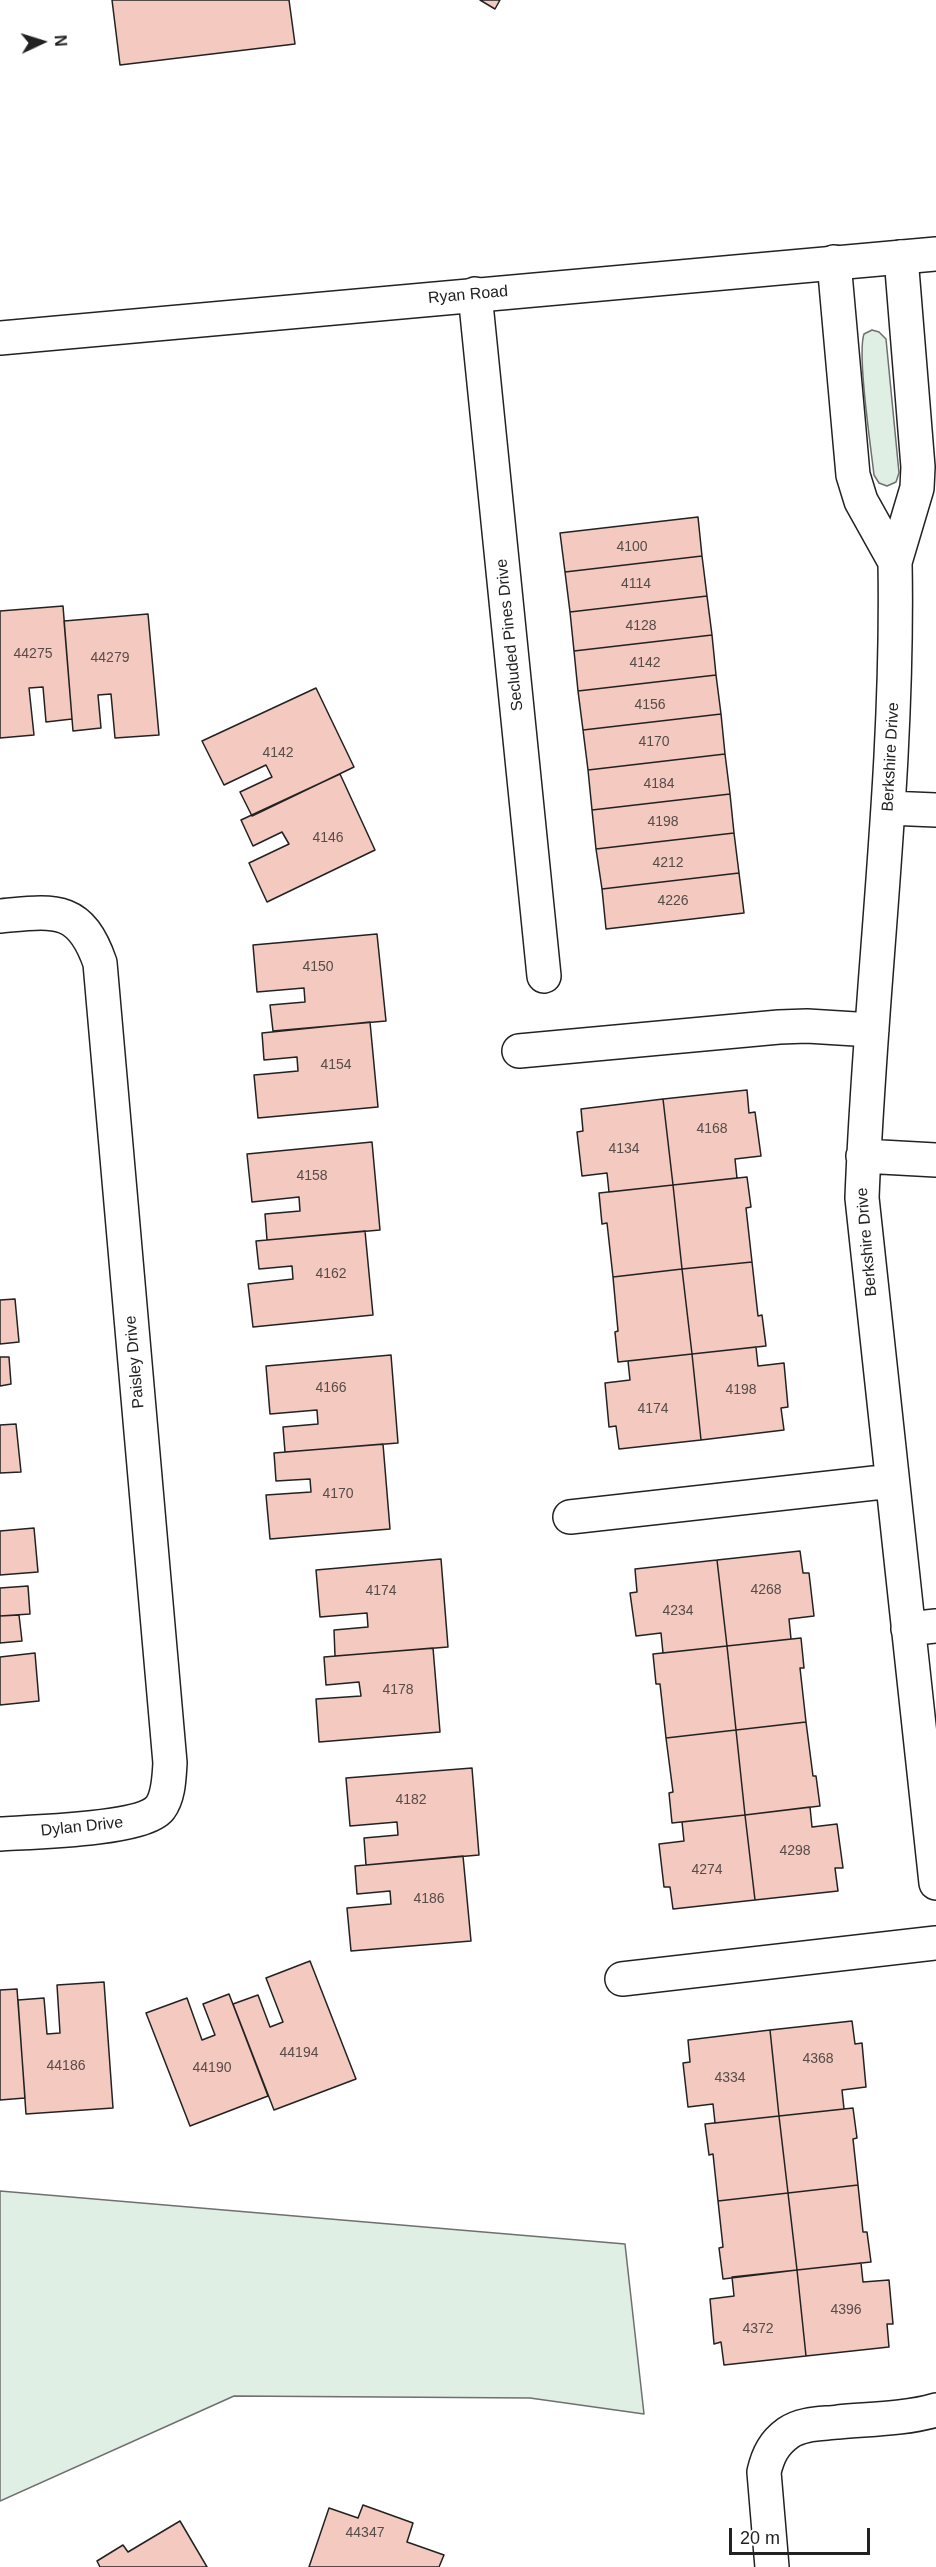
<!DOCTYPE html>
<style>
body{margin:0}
#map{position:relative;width:936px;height:2567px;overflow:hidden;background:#fff;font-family:Helvetica,sans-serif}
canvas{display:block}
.north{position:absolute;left:12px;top:12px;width:60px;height:60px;-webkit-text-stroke:4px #fff;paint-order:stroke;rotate:86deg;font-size:16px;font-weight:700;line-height:24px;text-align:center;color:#222}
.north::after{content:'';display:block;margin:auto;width:21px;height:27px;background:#222;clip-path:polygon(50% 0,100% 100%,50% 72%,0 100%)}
.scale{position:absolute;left:729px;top:2528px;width:141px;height:27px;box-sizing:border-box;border:3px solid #222;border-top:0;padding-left:8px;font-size:18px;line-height:21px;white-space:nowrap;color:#222;-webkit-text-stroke:4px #fff;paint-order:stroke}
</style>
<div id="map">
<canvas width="936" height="2567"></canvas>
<div class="north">N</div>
<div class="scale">20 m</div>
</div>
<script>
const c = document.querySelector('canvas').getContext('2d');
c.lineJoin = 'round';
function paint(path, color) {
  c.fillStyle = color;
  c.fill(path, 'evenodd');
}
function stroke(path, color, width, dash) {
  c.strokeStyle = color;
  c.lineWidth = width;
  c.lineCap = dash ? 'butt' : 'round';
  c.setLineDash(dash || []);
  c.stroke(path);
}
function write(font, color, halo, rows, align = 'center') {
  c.font = font + ' Helvetica,sans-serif';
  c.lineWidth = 4.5;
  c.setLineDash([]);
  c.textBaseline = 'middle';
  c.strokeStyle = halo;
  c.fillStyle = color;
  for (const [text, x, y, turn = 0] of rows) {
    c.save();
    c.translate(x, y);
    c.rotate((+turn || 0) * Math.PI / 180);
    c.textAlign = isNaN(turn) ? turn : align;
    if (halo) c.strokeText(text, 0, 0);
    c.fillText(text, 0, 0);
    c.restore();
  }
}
const green = new Path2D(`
 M 872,330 L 879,332 L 886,339 L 899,473 L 896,482 L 887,486 L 879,483 L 874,475 C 871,448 857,354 864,334 Z
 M 0,2191 L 625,2244 L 644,2414 L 530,2398 L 234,2396 L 0,2501 Z`);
paint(green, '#e0efe3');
stroke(green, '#6f6f6f', 1.5);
const building = new Path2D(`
 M 112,0 L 289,0 L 295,44 L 120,65 Z
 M 480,0 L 500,0 L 495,9 Z
 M 698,517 L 702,556 L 565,572 L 560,533 Z
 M 702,556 L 707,596 L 570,612 L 565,572 Z
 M 707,596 L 712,635 L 574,651 L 570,612 Z
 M 63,606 L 72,719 L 46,722 L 43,687 L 29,688 L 34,735 L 0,738 L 0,611 Z
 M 148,614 L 159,735 L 115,738 L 111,694 L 98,695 L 101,728 L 73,731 L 64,621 Z
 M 712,635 L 716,675 L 578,691 L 574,651 Z
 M 716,675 L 721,714 L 583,730 L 578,691 Z
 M 316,688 L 354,767 L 252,816 L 240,792 L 272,777 L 266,765 L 224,785 L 202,741 Z
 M 721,714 L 725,754 L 588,770 L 583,730 Z
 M 725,754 L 730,794 L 592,810 L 588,770 Z
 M 340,774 L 375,850 L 267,902 L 249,863 L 289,844 L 282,832 L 253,846 L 241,820 Z
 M 730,794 L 734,833 L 596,849 L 592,810 Z
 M 734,833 L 739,873 L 602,889 L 596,849 Z
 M 739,873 L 744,913 L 606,929 L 602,889 Z
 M 377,934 L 386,1021 L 273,1031 L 270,1005 L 305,1002 L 304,988 L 257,992 L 253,945 Z
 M 370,1022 L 378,1107 L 258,1118 L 254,1075 L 298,1071 L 297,1057 L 264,1060 L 262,1033 Z
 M 747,1090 L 749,1113 L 755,1112 L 761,1156 L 735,1159 L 737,1178 L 673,1185 L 663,1099 Z
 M 663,1099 L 673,1185 L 609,1192 L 607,1173 L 582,1176 L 577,1132 L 583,1131 L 581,1109 Z
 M 372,1142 L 380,1230 L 267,1240 L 265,1214 L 300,1211 L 299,1197 L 252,1202 L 247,1154 Z
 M 747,1177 L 751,1207 L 746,1208 L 752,1262 L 682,1269 L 673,1185 Z
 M 673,1185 L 682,1269 L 613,1277 L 607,1223 L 602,1224 L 599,1193 Z
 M 365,1231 L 373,1315 L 253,1327 L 248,1284 L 293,1279 L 292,1266 L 259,1269 L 256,1241 Z
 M 752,1262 L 758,1316 L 762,1315 L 766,1346 L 692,1354 L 682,1269 Z
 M 682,1269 L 692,1354 L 618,1362 L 615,1332 L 618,1331 L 613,1277 Z
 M 15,1299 L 19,1342 L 0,1344 L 0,1300 Z
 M 756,1347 L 758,1366 L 784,1363 L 788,1407 L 781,1408 L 784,1430 L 701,1440 L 692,1354 Z
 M 692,1354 L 701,1440 L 619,1449 L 616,1426 L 609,1427 L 605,1383 L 630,1380 L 628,1361 Z
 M 391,1355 L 398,1443 L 285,1452 L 283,1427 L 318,1424 L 317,1410 L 270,1414 L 266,1366 Z
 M 0,1357 L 9,1357 L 11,1384 L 0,1386 Z
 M 16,1424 L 21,1472 L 0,1473 L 0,1425 Z
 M 383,1444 L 390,1529 L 270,1539 L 266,1495 L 311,1492 L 310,1479 L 276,1481 L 274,1453 Z
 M 34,1528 L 38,1572 L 0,1575 L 0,1531 Z
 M 800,1551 L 803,1573 L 809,1573 L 814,1616 L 789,1619 L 791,1639 L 727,1646 L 717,1560 Z
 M 441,1559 L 448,1647 L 335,1656 L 334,1630 L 368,1627 L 367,1613 L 320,1617 L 316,1570 Z
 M 717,1560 L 727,1646 L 663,1653 L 661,1633 L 636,1636 L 630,1593 L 637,1592 L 635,1569 Z
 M 28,1586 L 30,1614 L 0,1616 L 0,1588 Z
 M 19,1615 L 22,1641 L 0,1643 L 0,1616 Z
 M 801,1638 L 804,1668 L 800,1668 L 806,1722 L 736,1730 L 727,1646 Z
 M 727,1646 L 736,1730 L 666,1738 L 660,1684 L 656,1684 L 653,1654 Z
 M 433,1648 L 440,1732 L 319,1742 L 316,1699 L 361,1696 L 359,1682 L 326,1685 L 324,1657 Z
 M 35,1653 L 39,1701 L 0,1705 L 0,1657 Z
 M 806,1722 L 813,1776 L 816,1776 L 820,1806 L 745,1815 L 736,1730 Z
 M 736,1730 L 745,1815 L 672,1823 L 669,1793 L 673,1792 L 666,1738 Z
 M 472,1768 L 479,1855 L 366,1865 L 364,1838 L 398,1835 L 397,1822 L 350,1826 L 346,1778 Z
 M 810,1807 L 812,1827 L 837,1824 L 843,1868 L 835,1868 L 838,1891 L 755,1900 L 745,1815 Z
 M 745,1815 L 755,1900 L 673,1909 L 670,1887 L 664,1887 L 659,1844 L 684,1841 L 682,1822 Z
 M 463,1856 L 471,1941 L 351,1951 L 347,1908 L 391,1904 L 390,1891 L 357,1894 L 355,1866 Z
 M 310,1961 L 356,2079 L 274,2110 L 233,2004 L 258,1995 L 270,2027 L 283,2022 L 266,1978 Z
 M 104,1982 L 113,2108 L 26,2114 L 18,2000 L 44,1998 L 47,2034 L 60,2033 L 57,1985 Z
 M 17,1989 L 25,2098 L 0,2100 L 0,1990 Z
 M 229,1994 L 268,2096 L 190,2126 L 146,2013 L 187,1998 L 202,2040 L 215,2035 L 203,2004 Z
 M 852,2021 L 855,2044 L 862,2043 L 866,2087 L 842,2090 L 844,2109 L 779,2116 L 770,2030 Z
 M 770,2030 L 779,2116 L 715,2123 L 713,2104 L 688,2107 L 683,2063 L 690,2062 L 688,2040 Z
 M 853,2108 L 857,2138 L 853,2139 L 858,2185 L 788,2193 L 779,2116 Z
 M 779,2116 L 788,2193 L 718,2201 L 713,2154 L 709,2155 L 705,2124 Z
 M 858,2185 L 863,2232 L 867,2232 L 871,2262 L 797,2270 L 788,2193 Z
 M 788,2193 L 797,2270 L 723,2279 L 719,2248 L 723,2247 L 718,2201 Z
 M 861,2263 L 863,2282 L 889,2280 L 893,2324 L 887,2324 L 889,2347 L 806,2356 L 797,2270 Z
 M 797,2270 L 806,2356 L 724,2365 L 721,2342 L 714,2344 L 710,2299 L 734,2296 L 732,2277 Z
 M 363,2505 L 413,2523 L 407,2542 L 444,2555 L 439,2567 L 309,2567 L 329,2508 L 358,2518 Z
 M 180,2521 L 207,2567 L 100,2567 L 97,2561 L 123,2545 L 128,2552 Z`);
paint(building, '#f3c9c0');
stroke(building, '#222', 1.5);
const minor = new Path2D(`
 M 834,262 L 853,475 L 861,501 L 895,562 L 917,488 L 918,467 L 901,257
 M 475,294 L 544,976
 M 895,562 C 899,775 870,986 862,1198 L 936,1883
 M 888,808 L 936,810
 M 0,916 C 54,911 80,905 100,963 L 170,1763 C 169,1777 169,1796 160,1808 C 142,1830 31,1832 0,1834
 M 519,1051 L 779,1027 L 807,1026 L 872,1030
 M 863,1156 L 936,1160
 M 570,1517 L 892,1481
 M 908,1629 L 936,1626
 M 622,1979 L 936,1943
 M 772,2567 L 764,2472 C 768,2455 774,2443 788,2433 C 802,2423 822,2424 838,2422 C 870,2419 905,2419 936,2410`);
const major = new Path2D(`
 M 0,338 L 936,254`);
stroke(minor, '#222', 36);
stroke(major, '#222', 36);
stroke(minor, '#fff', 33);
stroke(major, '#fff', 33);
write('14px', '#564c4a', null, [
 ["4100",632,547],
 ["4114",636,584],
 ["4128",641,626],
 ["44275",33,654],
 ["44279",110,658],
 ["4142",645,663],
 ["4156",650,705],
 ["4170",654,742],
 ["4142",278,753],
 ["4184",659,784],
 ["4198",663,822],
 ["4146",328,838],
 ["4212",668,863],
 ["4226",673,901],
 ["4150",318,967],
 ["4154",336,1065],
 ["4168",712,1129],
 ["4134",624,1149],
 ["4158",312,1176],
 ["4162",331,1274],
 ["4166",331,1388],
 ["4198",741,1390],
 ["4174",653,1409],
 ["4170",338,1494],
 ["4268",766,1590],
 ["4174",381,1591],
 ["4234",678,1611],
 ["4178",398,1690],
 ["4182",411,1800],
 ["4298",795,1851],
 ["4274",707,1870],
 ["4186",429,1899],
 ["44194",299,2053],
 ["4368",818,2059],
 ["44186",66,2066],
 ["44190",212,2068],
 ["4334",730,2078],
 ["4396",846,2310],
 ["4372",758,2329],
 ["44347",365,2533]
]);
write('16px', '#222', '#fff', [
 ["Ryan Road",468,295,-5],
 ["Secluded Pines Drive",510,635,-96],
 ["Berkshire Drive",891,757,-87],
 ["Berkshire Drive",867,1242,-95],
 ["Paisley Drive",135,1362,-95],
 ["Dylan Drive",82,1827,-6]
]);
</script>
